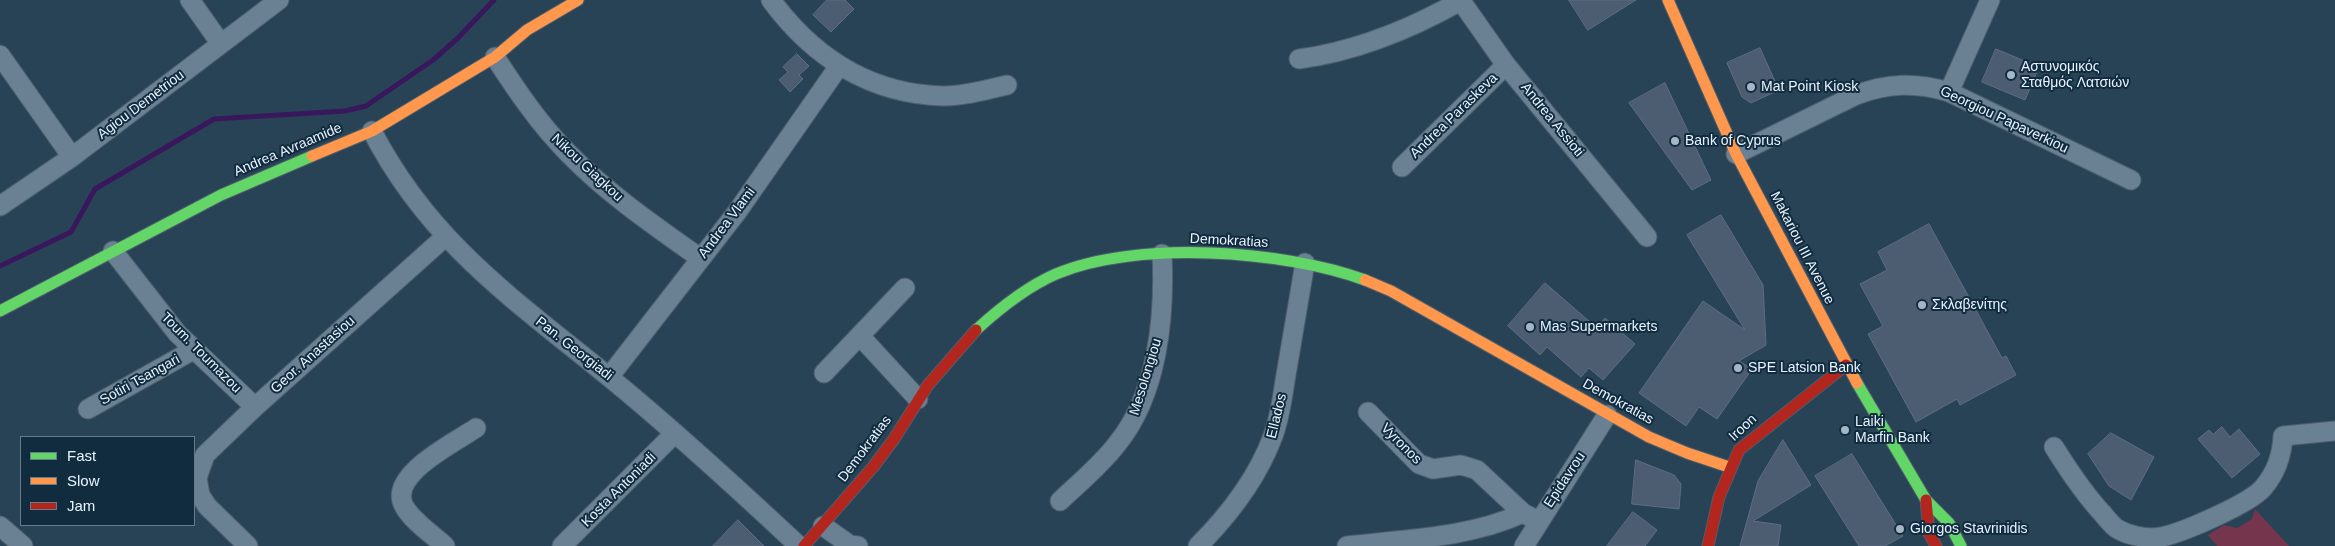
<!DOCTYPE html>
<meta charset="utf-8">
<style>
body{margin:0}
#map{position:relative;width:2335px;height:546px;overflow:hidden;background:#294356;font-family:Arial,sans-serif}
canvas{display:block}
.legend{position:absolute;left:20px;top:436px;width:175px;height:90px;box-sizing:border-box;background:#112b3f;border:1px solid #677b8c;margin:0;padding:6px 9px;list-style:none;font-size:15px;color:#e8f4ff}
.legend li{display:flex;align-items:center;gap:10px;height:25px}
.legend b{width:25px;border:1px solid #677b8c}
</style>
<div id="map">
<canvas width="2335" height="546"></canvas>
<ul class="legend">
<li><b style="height:6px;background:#63d668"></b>Fast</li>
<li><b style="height:6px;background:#ff974d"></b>Slow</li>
<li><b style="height:6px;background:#b3261e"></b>Jam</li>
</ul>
</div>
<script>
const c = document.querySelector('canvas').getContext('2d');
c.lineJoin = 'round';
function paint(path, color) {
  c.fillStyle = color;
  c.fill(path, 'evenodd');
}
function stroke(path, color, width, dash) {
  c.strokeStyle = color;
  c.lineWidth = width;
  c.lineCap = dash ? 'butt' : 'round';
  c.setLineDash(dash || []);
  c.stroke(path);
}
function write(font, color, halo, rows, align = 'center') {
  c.font = font + ' Arial,sans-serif';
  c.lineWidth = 4;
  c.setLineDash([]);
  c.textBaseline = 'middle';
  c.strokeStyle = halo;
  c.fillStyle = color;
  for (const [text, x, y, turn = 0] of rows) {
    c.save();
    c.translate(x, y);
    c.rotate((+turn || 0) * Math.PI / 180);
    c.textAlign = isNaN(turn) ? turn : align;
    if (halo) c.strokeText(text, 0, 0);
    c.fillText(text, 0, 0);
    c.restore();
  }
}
paint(new Path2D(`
 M 2255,509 L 2289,546 L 2217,546 L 2208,535 L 2224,525 L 2237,528 L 2252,519 Z`), '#75354c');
stroke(new Path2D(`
 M 0,266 L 71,232 L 95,189 L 214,119 L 345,111 L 366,106 L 433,60 L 457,39 L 494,0`), '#39175c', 5);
const building = new Path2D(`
 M 827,0 L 845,0 L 854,9 L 831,32 L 813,15 Z
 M 1569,0 L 1636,0 L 1588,30 Z
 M 1760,48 L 1779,90 L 1751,103 L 1742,97 L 1727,63 Z
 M 1996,49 L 2039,67 L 2025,100 L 1982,82 Z
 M 797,54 L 809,66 L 799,75 L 803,79 L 790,92 L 779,80 L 788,72 L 783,67 Z
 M 1665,83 L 1711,180 L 1692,190 L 1629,103 Z
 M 1721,215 L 1763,285 L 1766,345 L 1739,361 L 1752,369 L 1717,419 L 1699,407 L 1686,426 L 1639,393 L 1703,301 L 1745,330 L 1687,235 Z
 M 1929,224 L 2002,358 L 2006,356 L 2016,375 L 1960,405 L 1957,399 L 1916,422 L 1868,334 L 1883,326 L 1860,284 L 1887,270 L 1878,252 Z
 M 1545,283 L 1597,328 L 1605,318 L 1635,344 L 1603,380 L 1589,368 L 1581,377 L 1547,347 L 1540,355 L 1508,326 Z
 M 2222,427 L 2230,437 L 2239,429 L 2260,454 L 2232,478 L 2198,439 L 2209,430 L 2213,434 Z
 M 2111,433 L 2154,457 L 2131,500 L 2109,486 L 2088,454 Z
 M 1783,440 L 1811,485 L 1753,521 L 1781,525 L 1778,546 L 1740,546 L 1758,481 Z
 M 1852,454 L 1903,536 L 1885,546 L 1859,546 L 1815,476 Z
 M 1636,460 L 1674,475 L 1681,484 L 1679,509 L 1632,504 Z
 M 1633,512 L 1657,530 L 1645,546 L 1607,546 Z
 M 738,520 L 764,546 L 713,546 Z`);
paint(building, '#4d5d71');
stroke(building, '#5d6e83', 1);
const street = new Path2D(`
 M 190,0 L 221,44
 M 771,0 C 813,57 870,94 943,96 C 964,96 986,90 1007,85
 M 1461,1 L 1506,65 L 1647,237
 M 0,55 L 72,157
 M 495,57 C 517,91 540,125 569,154 C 608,194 655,226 700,258
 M 1299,59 C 1358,51 1411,29 1462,0
 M 1949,92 L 1990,0
 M 372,131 C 430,243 515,300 609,377 C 675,431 737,488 799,546
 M 1736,154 L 1856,95 C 1888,83 1916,82 1949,92 L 2131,180
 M 1402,167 L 1506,65
 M 0,206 L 72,157 L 279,0
 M 113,251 L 177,333 L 255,407
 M 860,336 L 918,399
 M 824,373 L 905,288
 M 609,377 L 737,212 L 839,66
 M 88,409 L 193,350
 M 1368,412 L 1419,464 L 1433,469 L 1461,465 L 1477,470 L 1523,513 L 1538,521
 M 2054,447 C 2069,471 2084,494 2103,514 C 2107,519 2112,525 2116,528 C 2128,536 2147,539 2161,537 C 2182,533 2249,504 2263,488 C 2276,473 2282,455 2283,436 L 2335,431
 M 1060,501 C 1079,483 1101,465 1117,444 C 1158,394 1165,316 1162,254
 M 0,526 L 23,546
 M 823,526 L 850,545 L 858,546
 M 248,546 L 207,506 L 200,495 L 197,478 L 205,455 L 255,407 L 445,237
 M 445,546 C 432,534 412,521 404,506 C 387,475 456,442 476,428
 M 562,546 L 675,433
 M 1198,546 C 1230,514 1257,479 1273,436 C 1281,415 1283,391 1287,369 C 1293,334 1299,298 1305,263
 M 1347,546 C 1406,539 1469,538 1523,513
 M 1524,546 L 1607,415`);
const fast = new Path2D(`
 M 0,311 L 221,195 L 312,156
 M 976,330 C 1000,308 1026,287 1056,274 C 1137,240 1283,250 1365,280
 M 1857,383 L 1926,500 L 1949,523 L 1961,546`);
const slow = new Path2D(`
 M 1668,0 L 1736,154 L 1857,383
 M 312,156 L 372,131 L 495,57 L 527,30 L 578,0
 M 1365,280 L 1391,291 L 1649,437 L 1687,453 L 1729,467`);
const jam = new Path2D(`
 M 1926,500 L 1929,533 L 1936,546
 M 804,546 L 873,467 L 894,439 L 928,385 L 976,330
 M 1708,546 L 1719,497 L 1739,450 L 1846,365`);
stroke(street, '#4e5e6c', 21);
stroke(fast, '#4e5e6c', 13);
stroke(slow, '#4e5e6c', 13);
stroke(jam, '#4e5e6c', 13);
stroke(street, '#6a8193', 19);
stroke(fast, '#63d668', 11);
stroke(slow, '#ff974d', 11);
stroke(jam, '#b3261e', 11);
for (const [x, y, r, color] of [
 [2011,75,5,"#a5b6c4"],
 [1751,87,5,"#a5b6c4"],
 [1675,141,5,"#a5b6c4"],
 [1922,305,5,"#a5b6c4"],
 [1530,327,5,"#a5b6c4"],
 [1738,368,5,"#a5b6c4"],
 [1845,430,5,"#a5b6c4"],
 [1900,529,5,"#a5b6c4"]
]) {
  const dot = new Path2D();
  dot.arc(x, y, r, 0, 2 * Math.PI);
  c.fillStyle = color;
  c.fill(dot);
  stroke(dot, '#112b3f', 2);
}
write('14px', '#e8f4ff', '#112b3f', [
 ["Αστυνομικός",2021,67],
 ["Σταθμός Λατσιών",2021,83],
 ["Mat Point Kiosk",1761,87],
 ["Bank of Cyprus",1685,141],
 ["Σκλαβενίτης",1932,305],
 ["Mas Supermarkets",1540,327],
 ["SPE Latsion Bank",1748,368],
 ["Laiki",1855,422],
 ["Marfin Bank",1855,438],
 ["Giorgos Stavrinidis",1910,529]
], 'left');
write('14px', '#e8f4ff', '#112b3f', [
 ["Agiou Demetriou",141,105,-37],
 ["Andrea Paraskeva",1454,116,-44],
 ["Andrea Assioti",1552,120,51],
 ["Georgiou Papaverkiou",2004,120,25],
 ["Andrea Avraamide",288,150,-23],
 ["Nikou Giagkou",587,168,43],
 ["Andrea Vlami",727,223,-53],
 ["Demokratias",1229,241,3],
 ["Makariou III Avenue",1802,248,63],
 ["Pan. Georgiadi",574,349,38],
 ["Toum. Toumazou",201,353,45],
 ["Geor. Anastasiou",313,355,-42],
 ["Mesolongiou",1146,377,-73],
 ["Sotiri Tsangari",140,380,-29],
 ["Demokratias",1618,402,29],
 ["Ellados",1277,416,-76],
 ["Iroon",1743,428,-43],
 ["Vyronos",1401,444,45],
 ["Demokratias",865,449,-53],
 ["Epidavrou",1565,480,-57],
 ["Kosta Antoniadi",619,490,-45]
]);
</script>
